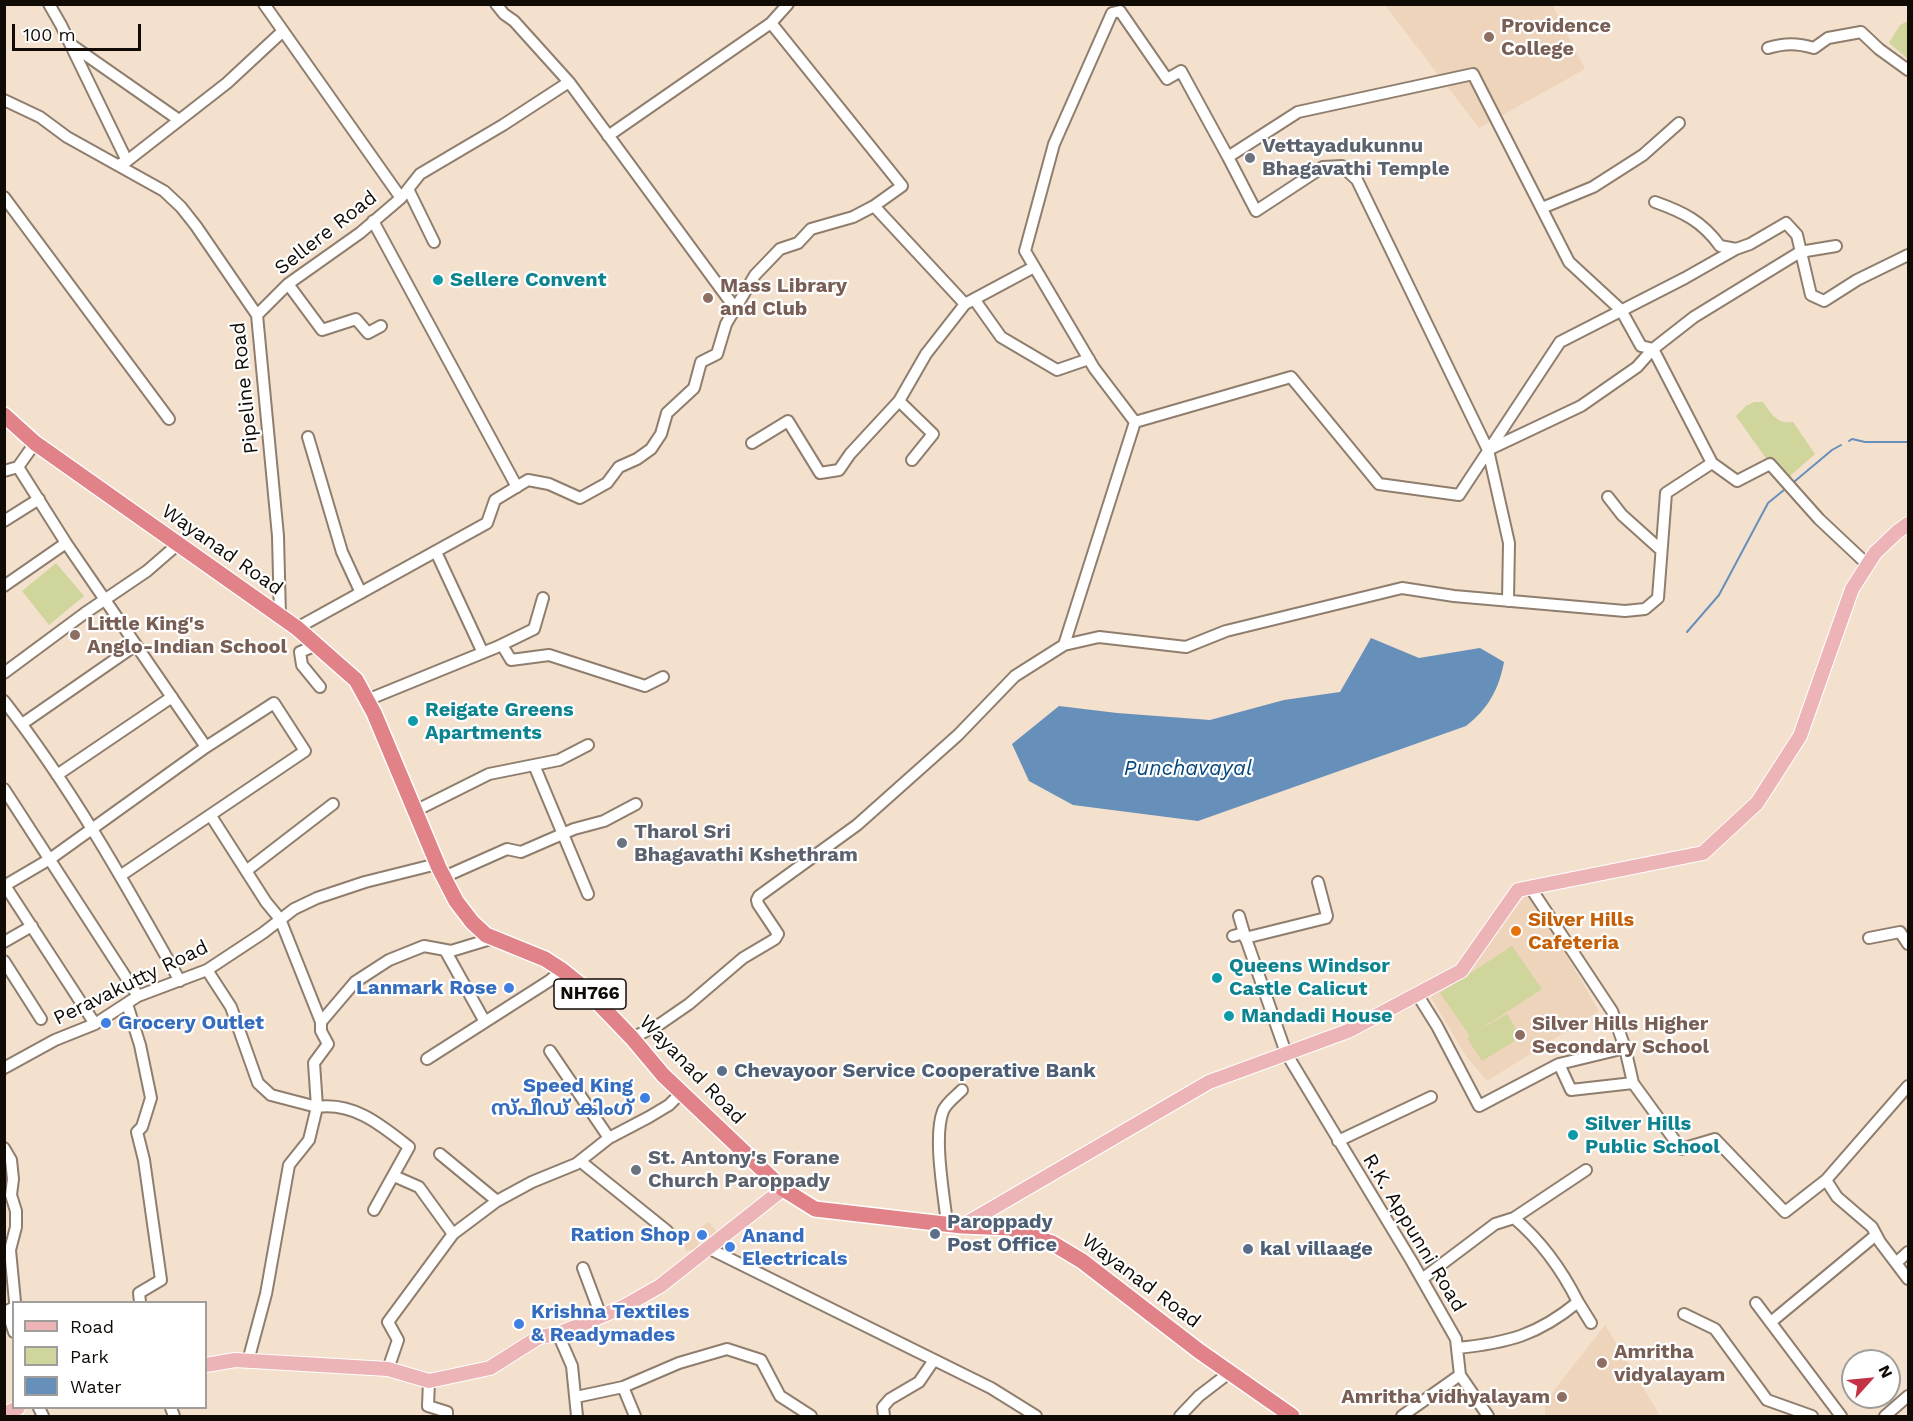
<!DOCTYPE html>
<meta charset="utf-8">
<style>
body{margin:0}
#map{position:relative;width:1913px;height:1421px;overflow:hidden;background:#f3e0cd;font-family:"Work Sans",sans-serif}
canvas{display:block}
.frame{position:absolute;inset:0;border:6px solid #110b06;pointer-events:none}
.legend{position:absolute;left:12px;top:1301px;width:195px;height:108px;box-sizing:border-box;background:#fff;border:2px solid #a09d9b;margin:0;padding:8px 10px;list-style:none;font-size:18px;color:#110b06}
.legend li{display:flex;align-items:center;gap:12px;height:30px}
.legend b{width:30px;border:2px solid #a09d9b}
.north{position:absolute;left:1841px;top:1349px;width:60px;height:60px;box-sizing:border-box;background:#fff;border:2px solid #a09d9b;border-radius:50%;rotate:63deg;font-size:16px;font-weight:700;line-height:24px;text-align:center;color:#110b06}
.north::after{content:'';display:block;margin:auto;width:21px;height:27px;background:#c33345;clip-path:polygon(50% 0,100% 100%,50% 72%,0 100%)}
.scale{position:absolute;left:12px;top:24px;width:129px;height:27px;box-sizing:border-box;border:3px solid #110b06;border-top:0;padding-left:8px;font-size:18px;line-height:21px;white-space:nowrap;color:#110b06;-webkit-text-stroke:4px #fff;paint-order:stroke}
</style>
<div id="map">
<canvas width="1913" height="1421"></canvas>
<div class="frame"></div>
<ul class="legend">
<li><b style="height:8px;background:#ecb4b7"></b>Road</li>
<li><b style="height:16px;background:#d0d59b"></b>Park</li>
<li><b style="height:16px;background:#668fb9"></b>Water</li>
</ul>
<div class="north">N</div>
<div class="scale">100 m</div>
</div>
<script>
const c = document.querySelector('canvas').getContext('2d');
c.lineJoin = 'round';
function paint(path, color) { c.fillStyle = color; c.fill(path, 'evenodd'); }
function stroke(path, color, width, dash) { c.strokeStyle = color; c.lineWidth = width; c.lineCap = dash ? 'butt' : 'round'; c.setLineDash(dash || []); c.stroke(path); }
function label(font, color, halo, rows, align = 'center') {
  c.font = font + ' "Work Sans","Noto Sans Malayalam",sans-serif'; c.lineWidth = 4.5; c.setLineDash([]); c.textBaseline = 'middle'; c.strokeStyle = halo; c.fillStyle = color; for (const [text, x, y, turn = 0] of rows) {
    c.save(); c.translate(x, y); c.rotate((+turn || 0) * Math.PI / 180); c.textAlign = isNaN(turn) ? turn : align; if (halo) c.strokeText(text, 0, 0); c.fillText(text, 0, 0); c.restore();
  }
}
const built = new Path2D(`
 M1385,5H1552L1585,69L1479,128Z
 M1529,891L1599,1011L1487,1081L1466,1056L1431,997L1470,966Z
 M709,1222L720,1236L710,1243L705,1236L698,1241L699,1249L686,1251L683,1236L690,1235Z
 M1605,1325L1659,1414L1655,1416H1545V1402Z`);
const green = new Path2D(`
 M1908,21V59L1889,43L1900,25Z
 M1754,402H1763C1771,414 1778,425 1793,422L1815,454L1790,476L1786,477L1770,464L1736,416L1746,406Z
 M56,563L84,596L49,625L22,591Z
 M1512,946L1542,989L1474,1033L1507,1014L1521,1037L1482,1061L1467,1038L1470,1036L1440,993Z`);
const water = new Path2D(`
 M1371,638L1419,658L1480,648L1504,662C1499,689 1488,709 1466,726L1198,821L1073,805L1029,781L1012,744L1059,706L1117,713L1210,720L1284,700L1340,692Z`);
const stream = new Path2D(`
 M1849,441L1852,439L1865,442H1908
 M1795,481L1832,450L1841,445
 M1687,632L1719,595L1768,503L1784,490`);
const minor = new Path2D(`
 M49,4L61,25L127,161
 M264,4L401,198
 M496,4L504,14L514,21L569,82
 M73,46L179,120
 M1768,48C1785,43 1797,43 1814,48L1828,38L1861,32L1879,49L1908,70
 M4,100L40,117L67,137L164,191L181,207L196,226L257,315L278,536L280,616
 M608,136L771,23L788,4
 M1228,157L1256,211L1323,167L1342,166L1357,180L1488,450L1581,406L1637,367L1653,349L1694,317L1800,252L1836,246
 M118,165L127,161L227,83L283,31
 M408,189L434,242
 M4,197L169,419
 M1655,202C1683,212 1702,221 1720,246L1736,249L1750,244L1786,223L1797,235L1811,295L1824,301L1857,280L1908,255
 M874,206L965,304
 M1542,208L1593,187L1643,155L1679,123
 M373,221L517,487
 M288,284L322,330L356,319L368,333L381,326
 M974,299L1001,337L1057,370L1089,359
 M257,315L288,284L360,233L401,198L420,174L503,125L569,82L735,308
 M899,401L926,354L965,304L1034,267
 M1135,422L1094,368L1025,251L1054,144L1112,13L1120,11L1167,79L1181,71L1228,157L1298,112L1473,74L1569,262L1621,310L1641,346L1653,349L1712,463
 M308,437L342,552L361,593
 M35,443L18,467L66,543L206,747
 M752,443L788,421L820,473L839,470L850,454L899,401L933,434L912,460
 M1488,450L1509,543L1508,601
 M4,471L18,467
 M1608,497L1622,515L1661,550
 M4,521L39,499
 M436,552L483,653
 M4,586L66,543
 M297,628L487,523L495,500L528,480L549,484L580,498L607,483L619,467L637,459L651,449L661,434L667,413L694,388L701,362L717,354L726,324L755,275L780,249L798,243L811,229L853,217L874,206L902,186L771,23
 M317,645L300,652L302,665L320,687
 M502,645L511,660L549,655L645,686L663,677
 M1064,645L1135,422L1291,377L1379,484L1459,495L1560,342L1685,278L1736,249
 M4,673L85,613L147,571L177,545
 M367,700L497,647L534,629L543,598
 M4,701C72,788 126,885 180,981
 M22,724L136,645
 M534,765L588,894
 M57,775L172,697
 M4,789L138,996
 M415,811L489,774L559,760L588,745
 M211,816L266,902L280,919L321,1022
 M246,871L333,804
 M444,877L507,849L521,852L574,829L604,821L636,804
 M4,884L95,1024
 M4,886L50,859L206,747L274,703L305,751L120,876
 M1530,887L1612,1011L1625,1048L1633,1083L1681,1149L1715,1139L1785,1212L1826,1180L1837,1197L1872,1227L1880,1242L1908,1279
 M1239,916L1244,933
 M1233,936L1244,933L1286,1053L1411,1260L1456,1339L1460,1375L1402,1416
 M1245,938L1326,918L1327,916L1318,882
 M1869,938L1900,932L1908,944
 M4,942L32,926
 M445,950L485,1022
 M4,961L41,1019
 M207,970L231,1007L258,1083L271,1095L317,1107L314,1063L328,1044L321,1031V1022L355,982L389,960L424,946L451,951L494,938
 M1417,994L1437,1026L1479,1106L1559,1064L1625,1048
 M127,1004L140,1045L151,1098L142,1127L137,1132L144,1160L161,1280L139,1293L140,1302
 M632,1038L660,1024L689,1004L743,958L775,939L778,934L758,904L757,900L759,896L857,825L958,735L1015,676L1064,645L1099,637L1186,647L1226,631L1402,588L1454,596L1625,611L1645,609L1658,598L1666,493L1712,463L1737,481L1770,464L1819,519L1868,565
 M550,1051L609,1138
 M427,1059L549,981L562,970
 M1559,1064L1571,1090L1633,1083
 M4,1068L55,1040L95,1024L138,996L207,970L263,933L294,909L317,898L365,882L437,864
 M1338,1141L1431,1097
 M4,1148L11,1160L13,1179L11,1195L16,1211V1227L10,1250L15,1302
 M440,1154L497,1201L532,1182L576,1164L609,1138L649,1117L669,1105L681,1093
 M580,1161L667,1231
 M1826,1180L1908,1086
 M1514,1218L1586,1170
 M947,1224C944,1195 933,1137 943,1111C946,1103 956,1096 962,1090
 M453,1234L497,1201
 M708,1248L991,1388L1036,1416
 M1896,1263L1908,1252
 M583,1268L601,1316
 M1422,1279L1495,1224L1514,1218C1541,1241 1562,1270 1578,1302C1538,1335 1508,1343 1457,1348
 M1578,1302L1591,1323
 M1756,1303L1841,1416
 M14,1307L7,1311L14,1332
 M1684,1314L1715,1329L1767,1400L1812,1416
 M1771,1322L1876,1235
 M558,1334L572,1366L577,1416
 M248,1361L266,1294L289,1165L309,1140L317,1107C354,1102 381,1125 409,1147L374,1210
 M388,1369L398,1340L388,1322L453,1234L419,1187L394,1176
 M1460,1375L1488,1416
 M429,1381L428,1406L447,1412V1416
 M623,1387L635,1416
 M576,1397L623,1387L679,1363L727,1349L761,1360L780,1396L811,1416
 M39,1408L43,1416
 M171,1408L174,1416
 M884,1416L883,1407L890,1399L919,1382L934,1360
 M1180,1416L1199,1396L1229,1373
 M1885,1416L1908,1396`);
const major = new Path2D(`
 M962,1226L1209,1082L1348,1031L1461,971L1518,890L1703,853L1757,803L1800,736L1852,589L1875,553L1897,532L1908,524
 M206,1365L235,1360L388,1369L429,1381L490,1368L539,1337L558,1334L623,1307L660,1286L783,1189
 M4,1414L18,1408`);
const highway = new Path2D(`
 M4,415L35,443L297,628L356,680L374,713L439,868L456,901L472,922L486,935L545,959L562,970L582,986L632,1038L663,1075L783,1189L815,1209L962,1226L1010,1228L1052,1243L1082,1261L1199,1351L1292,1416`);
const markers = [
 [1489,37,6,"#8d6e63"],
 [1250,158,6,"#6b7280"],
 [438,280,6,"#0f9aa8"],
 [708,298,6,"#8d6e63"],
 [75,635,6,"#8d6e63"],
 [413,721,6,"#0f9aa8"],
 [622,843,6,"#6b7280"],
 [1516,931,6,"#e8710a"],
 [1217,978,6,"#0f9aa8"],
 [509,988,6,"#3f7fe0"],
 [1229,1016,6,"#0f9aa8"],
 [106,1023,6,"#3f7fe0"],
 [1520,1035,6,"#8d6e63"],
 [722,1071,6,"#5c6f8a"],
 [645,1098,6,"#3f7fe0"],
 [1573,1135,6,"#0f9aa8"],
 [636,1170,6,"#6b7280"],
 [935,1234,6,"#5c6f8a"],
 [702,1235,6,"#3f7fe0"],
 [730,1247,6,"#3f7fe0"],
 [1248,1249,6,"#5c6f8a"],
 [519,1324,6,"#3f7fe0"],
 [1602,1363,6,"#8d6e63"],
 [1562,1397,6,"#8d6e63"]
];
const shields = [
 [590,994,72]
];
const shieldNames = [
 ["NH766",590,994]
];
const educationNames = [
 ["Providence",1501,26],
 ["College",1501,49],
 ["Mass Library",720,286],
 ["and Club",720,309],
 ["Little King's",87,624],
 ["Anglo-Indian School",87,647],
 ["Silver Hills Higher",1532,1024],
 ["Secondary School",1532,1047],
 ["Amritha",1614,1352],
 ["vidyalayam",1614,1375],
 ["Amritha vidhyalayam",1550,1397,"right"]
];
const worshipNames = [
 ["Vettayadukunnu",1262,146],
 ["Bhagavathi Temple",1262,169],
 ["Tharol Sri",634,832],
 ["Bhagavathi Kshethram",634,855],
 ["St. Antony's Forane",648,1158],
 ["Church Paroppady",648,1181]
];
const streetNames = [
 ["Sellere Road",326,233,-38],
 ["Pipeline Road",245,388,-96],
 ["Wayanad Road",222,550,35],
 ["Peravakutty Road",131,983,-26],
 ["Wayanad Road",692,1070,46],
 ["R.K. Appunni Road",1414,1233,59],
 ["Wayanad Road",1141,1281,37]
];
const cultureNames = [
 ["Sellere Convent",450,280],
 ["Reigate Greens",425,710],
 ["Apartments",425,733],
 ["Queens Windsor",1229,966],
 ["Castle Calicut",1229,989],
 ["Mandadi House",1241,1016],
 ["Silver Hills",1585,1124],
 ["Public School",1585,1147]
];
const foodNames = [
 ["Silver Hills",1528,920],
 ["Cafeteria",1528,943]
];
const shopNames = [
 ["Lanmark Rose",497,988],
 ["Grocery Outlet",118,1023,"left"],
 ["Speed King",633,1086],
 ["സ്പീഡ് കിംഗ്",633,1109],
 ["Ration Shop",690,1235],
 ["Anand",742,1236,"left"],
 ["Electricals",742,1259,"left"],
 ["Krishna Textiles",531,1312,"left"],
 ["& Readymades",531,1335,"left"]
];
const serviceNames = [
 ["Chevayoor Service Cooperative Bank",734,1071],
 ["Paroppady",947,1222],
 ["Post Office",947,1245],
 ["kal villaage",1260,1249]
];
const waterNames = [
 ["Punchavayal",1188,769]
];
paint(built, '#edd4bb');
paint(green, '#d0d59b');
paint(water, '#668fb9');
stroke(stream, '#668fb9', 2);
stroke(minor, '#8f7e6d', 14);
stroke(major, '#fff', 16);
stroke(highway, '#fff', 18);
stroke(minor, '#fff', 10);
stroke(major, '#ecb4b7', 14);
stroke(highway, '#e08287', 15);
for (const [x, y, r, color] of markers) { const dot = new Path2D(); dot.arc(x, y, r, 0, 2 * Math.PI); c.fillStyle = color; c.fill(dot); stroke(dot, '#fff', 2); }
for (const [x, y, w] of shields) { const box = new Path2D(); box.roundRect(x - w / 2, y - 15, w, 30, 4.5); c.fillStyle = '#fff'; c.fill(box); stroke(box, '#110b06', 1.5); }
label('bold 18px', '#110b06', null, shieldNames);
label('bold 20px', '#785e54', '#fff', educationNames, 'left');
label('bold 20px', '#5b616d', '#fff', worshipNames, 'left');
label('20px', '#110b06', '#fff', streetNames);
label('bold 20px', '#0d838f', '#fff', cultureNames, 'left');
label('bold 20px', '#c56008', '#fff', foodNames, 'left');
label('bold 20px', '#366cbe', '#fff', shopNames, 'right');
label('bold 20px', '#4e5e75', '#fff', serviceNames, 'left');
label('italic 21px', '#04477d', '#fff', waterNames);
</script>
